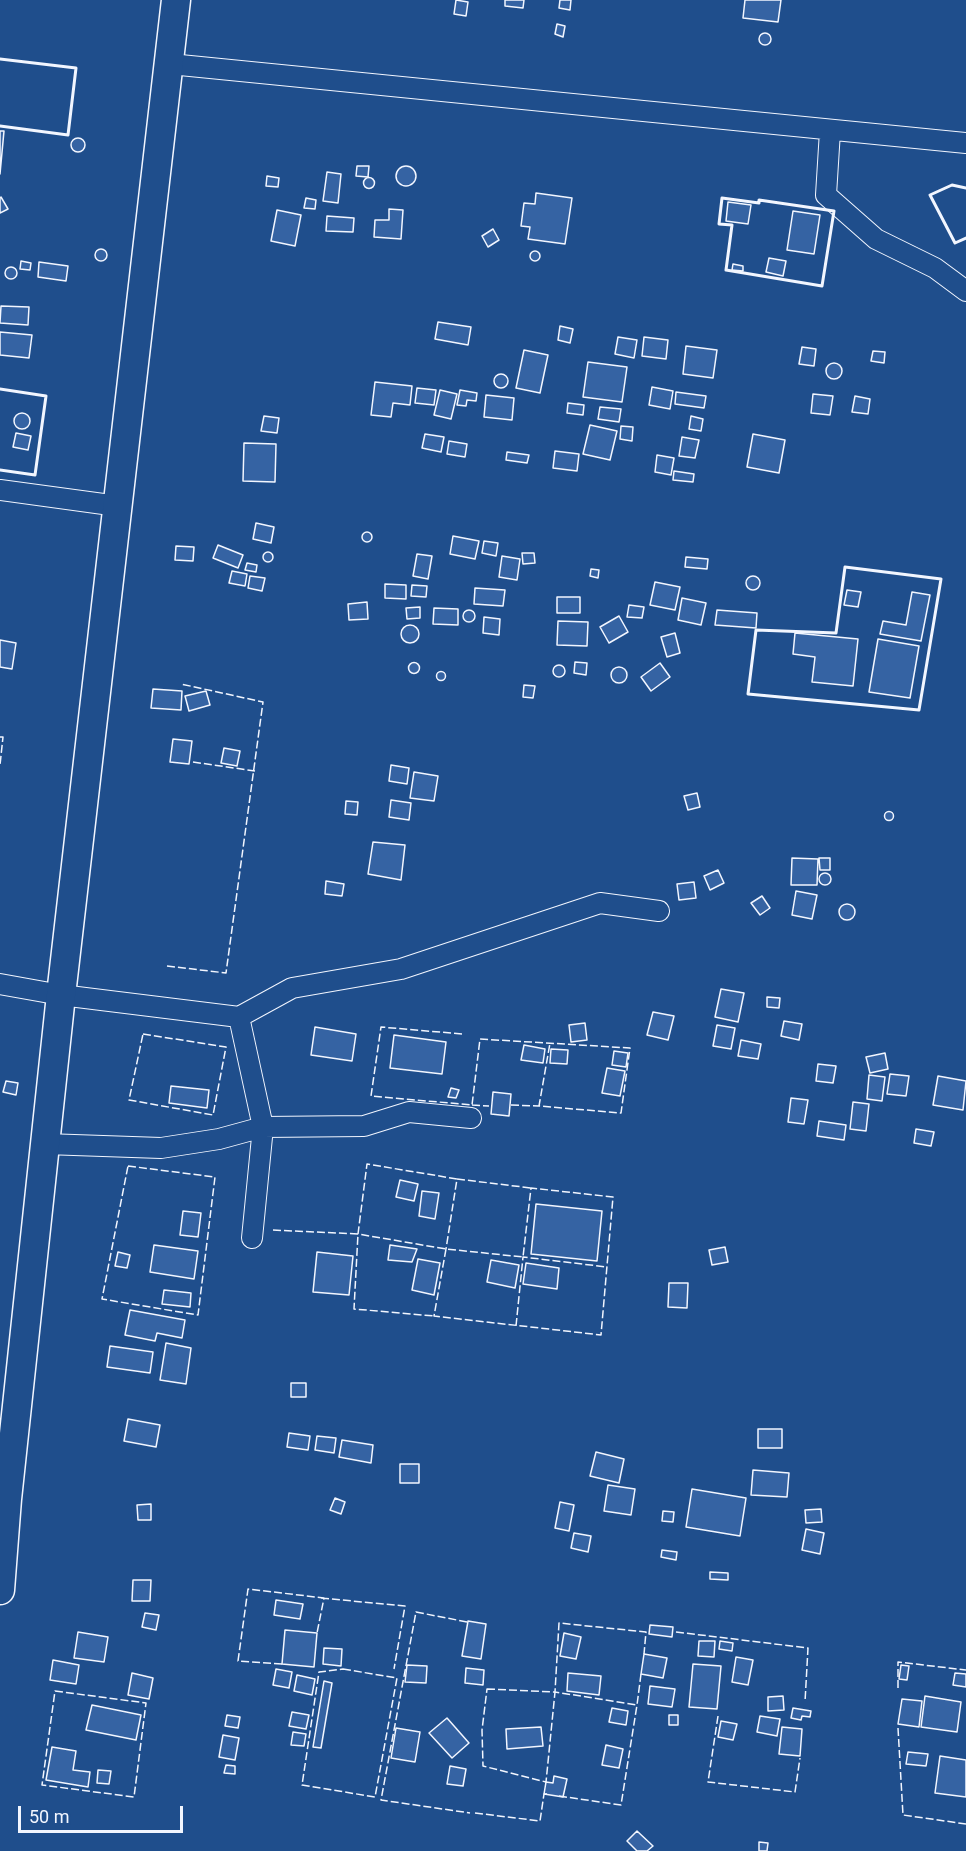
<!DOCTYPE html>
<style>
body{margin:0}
#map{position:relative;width:966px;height:1851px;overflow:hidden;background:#1f4e8c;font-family:Roboto,sans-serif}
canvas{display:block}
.scale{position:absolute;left:18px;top:1806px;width:165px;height:27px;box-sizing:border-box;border:3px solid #f2f6ff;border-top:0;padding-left:8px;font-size:18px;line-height:21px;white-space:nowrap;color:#f2f6ff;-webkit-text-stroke:4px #1f4e8c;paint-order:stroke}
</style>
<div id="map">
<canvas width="966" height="1851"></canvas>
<div class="scale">50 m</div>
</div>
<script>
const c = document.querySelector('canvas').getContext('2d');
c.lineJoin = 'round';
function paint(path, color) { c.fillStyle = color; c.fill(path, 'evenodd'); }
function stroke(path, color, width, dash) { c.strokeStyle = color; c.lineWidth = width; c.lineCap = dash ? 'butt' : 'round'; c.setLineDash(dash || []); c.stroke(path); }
const building = new Path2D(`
 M456,0L468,2L466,16L454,14Z
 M505,0H524L523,8L505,6Z
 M560,0H571L570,10L559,8Z
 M745,0H781L778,22L743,18Z
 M557,24L565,26L563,37L555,34Z
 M759 39a6 6 0 1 1 12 0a6 6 0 1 1-12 0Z
 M0,131H4L0,174Z
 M71 145a7 7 0 1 1 14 0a7 7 0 1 1-14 0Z
 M357,166H369L368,177L356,176Z
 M396 176a10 10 0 1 1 20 0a10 10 0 1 1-20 0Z
 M327,172L341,174L338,203L323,201Z
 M267,176L279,178L278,187L266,186Z
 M363.5 183a5.5 5.5 0 1 1 11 0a5.5 5.5 0 1 1-11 0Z
 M536,193L572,198L565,244L528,239L530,227L521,226L524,203L535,204Z
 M1,197L8,209L0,213V198Z
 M306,198L316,200L315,209L304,208Z
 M728,202L751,205L748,224L726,221Z
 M389,209L403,210L401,239L374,237L375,220H389Z
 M277,210L301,215L295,246L271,241Z
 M793,211L820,215L814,254L787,250Z
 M327,216L354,218L353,232L326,231Z
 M493,229L499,240L488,247L482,236Z
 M95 255a6 6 0 1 1 12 0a6 6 0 1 1-12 0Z
 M530 256a5 5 0 1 1 10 0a5 5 0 1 1-10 0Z
 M769,258L786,261L783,276L766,272Z
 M21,261L31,263L30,270L20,269Z
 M39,262L68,266L66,281L38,277Z
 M733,264L743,266V271L732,270Z
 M5 273a6 6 0 1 1 12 0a6 6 0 1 1-12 0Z
 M1,306L29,307L28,325L0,323Z
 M438,322L471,327L468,345L435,339Z
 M560,326L573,329L570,343L558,340Z
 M0,332L32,335L29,358L0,355Z
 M618,337L637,340L634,358L615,354Z
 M644,337L668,340L666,359L642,356Z
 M686,346L717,350L713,378L683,374Z
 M802,347L816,349L814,366L799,364Z
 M524,350L548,355L540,393L516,388Z
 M873,351L885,352L884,363L871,361Z
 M588,362L627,367L622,402L583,397Z
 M826 371a8 8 0 1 1 16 0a8 8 0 1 1-16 0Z
 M494 381a7 7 0 1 1 14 0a7 7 0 1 1-14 0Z
 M375,382L412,386L410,405L393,403L391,417L371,415Z
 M652,387L673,391L670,409L649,405Z
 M417,388L436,390L434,405L415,403Z
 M440,390L457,394L451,419L434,415Z
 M460,390L477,393L476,401L467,400L466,406L457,405Z
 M676,392L706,396L704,408L675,404Z
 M813,394L833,396L830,415L811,413Z
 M486,395L514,398L512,420L484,417Z
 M855,396L870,399L868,414L852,412Z
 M568,403L584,405L583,415L567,413Z
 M600,407L621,409L619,422L598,419Z
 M14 421a8 8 0 1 1 16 0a8 8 0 1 1-16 0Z
 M264,416L279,418L277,433L261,431Z
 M691,416L703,419L701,431L689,429Z
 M590,425L617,431L610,460L583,454Z
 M621,426L633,427L632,441L620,439Z
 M16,433L31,436L28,450L13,447Z
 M425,434L444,437L441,452L422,448Z
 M753,434L785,440L779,473L747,467Z
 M682,437L699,440L695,458L679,456Z
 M449,441L467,444L465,457L447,454Z
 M244,443L276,444L275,482L243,481Z
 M555,451L579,454L577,471L553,468Z
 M507,452L529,455L527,463L506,460Z
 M657,455L674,458L671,475L655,472Z
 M674,471L694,474L693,482L673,480Z
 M256,523L274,527L271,543L253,539Z
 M362 537a5 5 0 1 1 10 0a5 5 0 1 1-10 0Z
 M453,536L479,541L475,559L450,554Z
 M484,541L498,543L496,556L482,553Z
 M218,545L243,555L238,568L213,558Z
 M176,546L194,547L193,561L175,560Z
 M263 557a5 5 0 1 1 10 0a5 5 0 1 1-10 0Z
 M522,553H534L535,563L523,564Z
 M417,554L432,556L428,579L413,576Z
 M502,556L520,559L517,580L499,577Z
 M686,557L708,559L707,569L685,567Z
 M247,563L257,565L256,572L245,570Z
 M591,569L599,570L598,578L590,576Z
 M232,571L247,574L245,586L229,583Z
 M250,576L265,578L262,591L248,588Z
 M746 583a7 7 0 1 1 14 0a7 7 0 1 1-14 0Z
 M655,582L680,587L675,610L650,605Z
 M385,584L406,585V599L385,598Z
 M412,585L427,586L426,597L411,596Z
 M475,588L505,590L503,606L474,604Z
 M847,590L861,592L858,607L844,605Z
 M912,592L930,595L921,641L880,634L883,621L906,625Z
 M557,597H580V613H557Z
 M682,598L706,603L701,625L678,620Z
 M367,602L368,619L349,620L348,604Z
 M629,605L644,607L642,618L627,617Z
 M420,607V618L407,619L406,608Z
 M434,608L458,609V625L433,624Z
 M717,610L757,613L756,628L715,625Z
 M463 616a6 6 0 1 1 12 0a6 6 0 1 1-12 0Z
 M619,616L628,632L609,643L600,627Z
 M484,617L500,619L499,635L483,633Z
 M558,621L588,622L587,646L557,645Z
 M401 634a9 9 0 1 1 18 0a9 9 0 1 1-18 0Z
 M675,633L680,653L667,657L661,637Z
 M795,633L858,639L853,686L812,682L815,657L793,654Z
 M878,639L919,646L910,698L869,692Z
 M0,640L16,643L12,669L0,667Z
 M575,662L587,663L586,675L574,673Z
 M408.5 668a5.5 5.5 0 1 1 11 0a5.5 5.5 0 1 1-11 0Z
 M660,663L670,677L651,691L641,677Z
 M553 671a6 6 0 1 1 12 0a6 6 0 1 1-12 0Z
 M611 675a8 8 0 1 1 16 0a8 8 0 1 1-16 0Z
 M436.5 676a4.5 4.5 0 1 1 9 0a4.5 4.5 0 1 1-9 0Z
 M524,685L535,686L533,698L523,697Z
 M153,689L182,691L181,710L151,708Z
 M206,691L210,705L189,711L185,696Z
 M173,739L192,741L189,764L170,762Z
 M224,748L240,751L237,766L221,763Z
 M391,765L409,768L407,784L389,781Z
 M414,772L438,776L434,801L410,798Z
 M697,793L700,807L688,810L684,796Z
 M391,800L411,803L409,820L389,817Z
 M346,801L358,802L357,815L345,814Z
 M884.5 816a4.5 4.5 0 1 1 9 0a4.5 4.5 0 1 1-9 0Z
 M373,842L405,845L401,880L368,874Z
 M792,858L818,859L817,885H791Z
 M819,858H830V870H820Z
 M718,870L724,883L710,890L704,876Z
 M819 879a6 6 0 1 1 12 0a6 6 0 1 1-12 0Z
 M326,881L344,884L342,896L325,894Z
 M694,882L696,898L679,900L677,884Z
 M796,891L817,895L812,919L792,915Z
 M762,896L770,908L760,915L751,903Z
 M839 912a8 8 0 1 1 16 0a8 8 0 1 1-16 0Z
 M721,989L744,993L738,1022L715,1017Z
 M767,997L780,998L779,1008L767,1007Z
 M653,1012L674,1016L668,1040L647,1035Z
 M784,1021L802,1024L799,1040L781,1036Z
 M585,1023L587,1040L571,1042L569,1025Z
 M717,1025L735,1028L731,1049L713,1046Z
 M315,1027L356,1034L352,1061L311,1055Z
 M394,1035L446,1042L442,1074L390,1068Z
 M741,1040L761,1044L758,1059L738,1056Z
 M524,1045L545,1049L543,1063L521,1060Z
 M551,1049L568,1050L567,1064L550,1063Z
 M614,1051L628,1053L626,1067L612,1065Z
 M885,1053L888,1069L870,1073L866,1057Z
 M818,1064L836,1066L833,1083L816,1081Z
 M607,1068L625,1071L620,1096L602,1093Z
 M890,1074L909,1076L906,1096L887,1094Z
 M869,1075L885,1077L882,1101L867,1099Z
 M938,1076L966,1081L963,1110L933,1105Z
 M6,1081L18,1083L16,1095L3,1092Z
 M171,1086L209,1090L207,1108L169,1103Z
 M451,1088L459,1090L456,1098L448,1097Z
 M493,1092L511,1094L509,1116L491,1114Z
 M791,1098L808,1100L804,1124L788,1122Z
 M853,1102L869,1104L866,1131L850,1129Z
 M819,1121L846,1125L844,1140L817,1136Z
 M916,1129L934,1132L931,1146L914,1143Z
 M400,1180L418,1184L414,1201L396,1197Z
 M422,1191L439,1193L435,1219L419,1216Z
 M536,1204L602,1211L597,1261L531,1254Z
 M183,1211L201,1213L198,1237L180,1235Z
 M154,1245L198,1251L194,1279L150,1272Z
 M390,1245L417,1249L412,1262L388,1260Z
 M725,1247L728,1262L712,1265L709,1250Z
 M118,1252L130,1255L127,1268L115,1266Z
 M317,1252L353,1256L349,1295L313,1292Z
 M418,1259L440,1263L434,1295L412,1290Z
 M491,1260L519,1265L515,1288L487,1282Z
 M526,1263L559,1268L557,1289L523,1284Z
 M669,1283H688L687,1308L668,1307Z
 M164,1290L191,1293L190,1307L162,1304Z
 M130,1310L185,1320L182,1338L157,1333L155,1341L125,1335Z
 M166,1343L191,1348L186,1384L160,1380Z
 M110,1346L153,1352L150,1373L107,1367Z
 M291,1383H306V1397H291Z
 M128,1419L160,1425L156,1447L124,1441Z
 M758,1429H782V1448H758Z
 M289,1433L310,1436L308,1450L287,1447Z
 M317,1436L336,1438L334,1453L315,1450Z
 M342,1440L373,1445L371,1463L339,1457Z
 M596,1452L624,1459L619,1483L590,1476Z
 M400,1464H419V1483H400Z
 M753,1470L789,1473L787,1497L751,1495Z
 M608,1485L635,1489L631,1515L604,1511Z
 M692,1489L746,1498L740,1536L686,1527Z
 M335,1498L345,1502L341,1514L330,1510Z
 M560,1502L574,1505L569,1531L555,1528Z
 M151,1504V1520H138L137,1505Z
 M821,1509L822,1522L806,1523L805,1510Z
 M663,1511L674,1512L673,1522L662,1521Z
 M806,1529L824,1533L820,1554L802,1550Z
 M574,1533L591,1536L588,1552L571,1548Z
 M662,1550L677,1552L676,1560L661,1557Z
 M710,1572L728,1573V1580L710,1579Z
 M133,1580H151L150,1601H132Z
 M276,1600L303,1604L300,1619L274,1615Z
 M145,1613L159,1615L156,1630L142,1627Z
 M468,1621L486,1624L481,1659L462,1656Z
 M650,1625L673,1627L672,1637L649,1634Z
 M285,1630L317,1633L314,1667L282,1664Z
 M78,1632L108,1637L104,1662L74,1658Z
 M564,1633L581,1637L576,1659L560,1656Z
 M699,1641H715L714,1657L698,1656Z
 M720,1641L733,1643L732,1651L719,1649Z
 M324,1648L342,1649L341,1666L323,1664Z
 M644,1654L667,1658L663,1678L641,1674Z
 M736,1657L753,1660L748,1685L732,1682Z
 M53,1660L79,1665L76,1684L50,1680Z
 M693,1664L721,1666L717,1709L689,1707Z
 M407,1665L427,1666L426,1683L405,1682Z
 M901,1665L909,1666L907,1680L899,1679Z
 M466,1668L484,1670L483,1685L465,1683Z
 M276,1669L292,1672L289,1688L273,1685Z
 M132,1673L153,1678L149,1699L128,1695Z
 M568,1673L601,1676L599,1695L567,1691Z
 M955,1673L966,1674V1687L953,1685Z
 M297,1675L315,1679L312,1695L294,1691Z
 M324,1681L332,1683L321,1748L313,1747Z
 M650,1686L675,1689L672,1707L648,1704Z
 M783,1696L784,1710L768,1711V1697Z
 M925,1696L961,1702L957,1732L921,1727Z
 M902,1699L922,1701L919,1727L898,1724Z
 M92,1705L141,1715L136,1740L86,1730Z
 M612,1708L628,1711L626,1725L609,1722Z
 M793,1708L811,1711L810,1717L802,1716L801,1720L791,1718Z
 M292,1712L309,1715L306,1729L289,1726Z
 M227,1715L240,1717L238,1728L225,1726Z
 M669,1715H678V1725H669Z
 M760,1716L780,1719L777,1736L757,1732Z
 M447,1718L469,1743L452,1758L429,1733Z
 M721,1721L737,1724L733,1740L718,1737Z
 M541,1727L543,1746L507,1749L506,1729Z
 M782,1727L802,1729L800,1756L779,1754Z
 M396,1728L420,1732L415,1762L391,1758Z
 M293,1732L306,1734L304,1746L291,1745Z
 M223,1735L239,1738L235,1760L219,1757Z
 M606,1745L623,1749L619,1768L602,1765Z
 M52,1747L76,1751L73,1770L90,1772L88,1787L46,1780Z
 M908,1752L928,1754L926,1766L906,1764Z
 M940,1756L966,1760V1797L935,1793Z
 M226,1765L235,1766V1774L224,1773Z
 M450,1766L466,1769L463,1786L447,1784Z
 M98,1770L111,1771L109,1784L97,1783Z
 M554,1776L567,1779L563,1797L544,1794L546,1782L553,1783Z
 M637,1831L653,1846L647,1851H637L627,1841Z
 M759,1842L768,1843L767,1851H759Z`);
const street = new Path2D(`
 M170,64L966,143
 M830,131L826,195L876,239L935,268L966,291
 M0,490L118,506
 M0,984L61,995L239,1017
 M45,1144L161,1148L219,1139L263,1127L364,1126L409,1112L471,1118
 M252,1238L263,1127L239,1017L292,988L401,969L600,903L659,911`);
const secondary = new Path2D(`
 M0,1590L7,1499L61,995L176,0`);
const fence = new Path2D(`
 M0,737H3L0,765
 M193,762L255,771
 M167,966L226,973L263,702L181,684
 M143,1034L226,1047L213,1115L129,1100Z
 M462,1034L381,1027L371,1096L472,1105L480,1039L630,1048L621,1113L539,1106L550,1043
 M472,1105L489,1106
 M511,1105L539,1106
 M128,1166L215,1177L198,1315L102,1299Z
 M457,1179L531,1188
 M273,1230L358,1234L354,1309L434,1316
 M446,1249L434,1316L601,1335L613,1197L531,1188L523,1257L446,1249L358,1234L367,1164L457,1179L446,1249
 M516,1326L523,1257L607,1267
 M321,1598L405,1606L394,1669
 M467,1622L416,1612L381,1800L470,1813
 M676,1632L808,1648L805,1702
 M282,1664L238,1661L248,1589L324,1598L317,1633
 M343,1669L397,1678L375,1797L302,1785L319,1672Z
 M641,1674L637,1705L555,1692L559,1623L646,1632L644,1654
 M898,1688V1662L966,1670
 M487,1689L555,1692L546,1782L483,1766L482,1730Z
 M55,1691L146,1703L134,1797L42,1785Z
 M718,1716L708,1782L795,1792L800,1758
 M898,1728L903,1815L966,1824
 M559,1796L621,1805L637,1705
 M475,1813L540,1821L544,1794H547`);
const wall = new Path2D(`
 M0,59L76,68L68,135L0,126
 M966,188L952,185L930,195L955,243L966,238
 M722,198L759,203V200L834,211L822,286L726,270L732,225L719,224Z
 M0,389L46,396L35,475L0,470
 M845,567L941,579L919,710L748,694L756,630L836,633Z`);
paint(building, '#3563a3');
stroke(building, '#f2f6ff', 1.5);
stroke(street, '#f2f6ff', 22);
stroke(secondary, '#f2f6ff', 31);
stroke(street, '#1f4e8c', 20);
stroke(secondary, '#1f4e8c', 28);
stroke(fence, '#f2f6ff', 1.5, [8, 3]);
stroke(wall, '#f2f6ff', 3);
</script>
